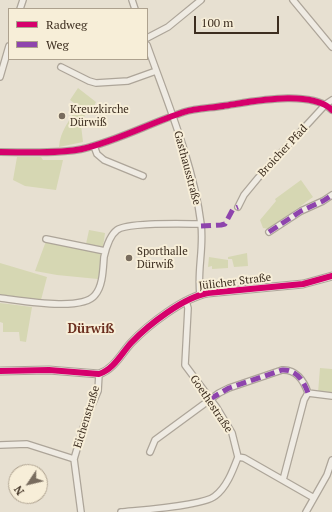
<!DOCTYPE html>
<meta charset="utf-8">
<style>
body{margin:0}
#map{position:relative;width:332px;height:512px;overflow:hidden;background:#e7e0d1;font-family:"PT Serif",serif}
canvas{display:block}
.legend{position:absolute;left:8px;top:8px;width:140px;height:52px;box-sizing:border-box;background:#f7eed8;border:1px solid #ada18e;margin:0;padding:5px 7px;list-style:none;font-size:12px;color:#3d2e20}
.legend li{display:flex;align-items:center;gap:8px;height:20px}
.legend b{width:20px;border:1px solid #ada18e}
.north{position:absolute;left:8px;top:464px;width:40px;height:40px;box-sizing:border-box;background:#f7eed8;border:1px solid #ada18e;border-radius:50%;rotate:235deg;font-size:11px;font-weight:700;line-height:16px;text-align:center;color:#3d2e20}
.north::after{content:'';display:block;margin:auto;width:14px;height:18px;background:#786c5e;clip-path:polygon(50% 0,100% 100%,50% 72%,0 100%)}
.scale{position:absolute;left:194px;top:16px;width:85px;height:18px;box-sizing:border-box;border:2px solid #3d2e20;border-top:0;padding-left:5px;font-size:12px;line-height:14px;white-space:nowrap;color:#3d2e20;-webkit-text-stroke:3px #f7eed8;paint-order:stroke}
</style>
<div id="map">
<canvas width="332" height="512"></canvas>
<ul class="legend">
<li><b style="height:5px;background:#d6006c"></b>Radweg</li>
<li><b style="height:5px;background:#8e44ad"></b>Weg</li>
</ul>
<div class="north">N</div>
<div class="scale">100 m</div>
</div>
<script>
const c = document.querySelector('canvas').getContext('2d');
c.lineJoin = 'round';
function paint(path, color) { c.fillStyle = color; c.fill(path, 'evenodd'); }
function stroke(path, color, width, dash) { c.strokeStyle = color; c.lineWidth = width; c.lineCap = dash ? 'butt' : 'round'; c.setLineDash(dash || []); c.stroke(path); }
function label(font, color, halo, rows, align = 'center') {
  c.font = font + ' "PT Serif",serif'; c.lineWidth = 4; c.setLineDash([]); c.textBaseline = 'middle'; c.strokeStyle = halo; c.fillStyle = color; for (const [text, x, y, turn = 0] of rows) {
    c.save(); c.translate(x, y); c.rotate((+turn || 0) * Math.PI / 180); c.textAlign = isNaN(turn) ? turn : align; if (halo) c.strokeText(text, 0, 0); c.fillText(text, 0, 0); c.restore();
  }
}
const green = new Path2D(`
 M78,88L96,102L91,112L85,115L81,125L83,142L59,147C60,131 70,120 78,106L70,100Z
 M17,157H41L43,160H63L56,190L25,186L13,180Z
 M301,180L313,197L269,229L263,228L260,220L276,201L275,199Z
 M89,230L105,233L103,247L86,244Z
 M46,241L101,253L103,254L98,279L57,275L35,271Z
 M247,253L248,266L234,267L232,259H228V257Z
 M209,257L228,260V268L212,269V266L208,267Z
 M0,263L47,277L41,300L0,295Z
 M0,303L32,307L26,342L20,341L19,332H3V323L0,322Z
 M320,368L332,369V394L318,393Z`);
const minor = new Path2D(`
 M132,0L135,9
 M293,0L332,47
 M20,9L23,0
 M147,38L168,27L201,0
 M147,45C167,101 194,166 201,224C204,248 197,271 200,294
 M61,67L89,81L96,83L128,81L156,71
 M0,77L9,46
 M94,146L97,154L104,160L143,176
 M0,152C25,152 58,154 82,149C117,141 150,123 184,112C196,108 211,108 223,106C251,102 310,89 332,110
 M238,207L244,195L258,178L326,104L332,100
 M269,232L301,211L323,201L332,195
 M46,239L105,251
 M0,298C19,300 82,312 95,295C103,286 103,269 104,257C106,248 109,236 117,230C128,222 185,224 201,224
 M186,301L188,308L185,365L217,408L232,433L238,457L244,458L314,498
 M0,445L27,444L74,459
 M150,452L155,440L219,393L229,388L282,370C296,369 304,381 308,393
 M283,480L304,400L308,393L332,396
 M81,512L74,459L86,419L98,391L99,374
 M121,512C140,510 203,506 215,496C227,487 233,470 238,457
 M306,512L327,475L332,460`);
const tertiary = new Path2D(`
 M0,371L49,370L99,374C114,369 121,354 131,343C148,325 184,297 208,293L303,284L332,276`);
const quiet = new Path2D(`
 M201,226L221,225L225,224L233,209L238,207
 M269,232L301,211L323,201L332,195
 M210,399L229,388L282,370C296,369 304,381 308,393`);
const cycleway = new Path2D(`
 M0,152C25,152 58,154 82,149C117,141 150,123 184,112C196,108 211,108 223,106C251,102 310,89 332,110
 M0,371L49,370L99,374C114,369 121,354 131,343C148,325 184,297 208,293L303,284L332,276`);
const markers = [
 [62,116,4,"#786c5e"],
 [129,258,4,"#786c5e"]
];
const poiNames = [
 ["Kreuzkirche",70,110],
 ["Dürwiß",70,123],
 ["Sporthalle",137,252],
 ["Dürwiß",137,265]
];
const streetNames = [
 ["Broicher Pfad",283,151,-47],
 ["Gasthausstraße",187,168,75],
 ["Jülicher Straße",235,282,-7],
 ["Goethestraße",211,404,56],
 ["Eichenstraße",87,417,-73]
];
const quarterNames = [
 ["Dürwiß",91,329]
];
paint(green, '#d6d7b3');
stroke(minor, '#ada599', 8);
stroke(tertiary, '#ada599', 9);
stroke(minor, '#efebe3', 5.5);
stroke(tertiary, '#efebe3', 7);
stroke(quiet, '#8e44ad', 5, [10, 5]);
stroke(cycleway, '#d6006c', 6);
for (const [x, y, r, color] of markers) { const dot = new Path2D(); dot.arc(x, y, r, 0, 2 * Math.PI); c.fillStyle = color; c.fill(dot); stroke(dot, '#f7eed8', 1.5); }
label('11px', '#3d2e20', '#f7eed8', poiNames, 'left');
label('11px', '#3d2e20', '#f7eed8', streetNames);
label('bold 13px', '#6b2e1e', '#f7eed8', quarterNames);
</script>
